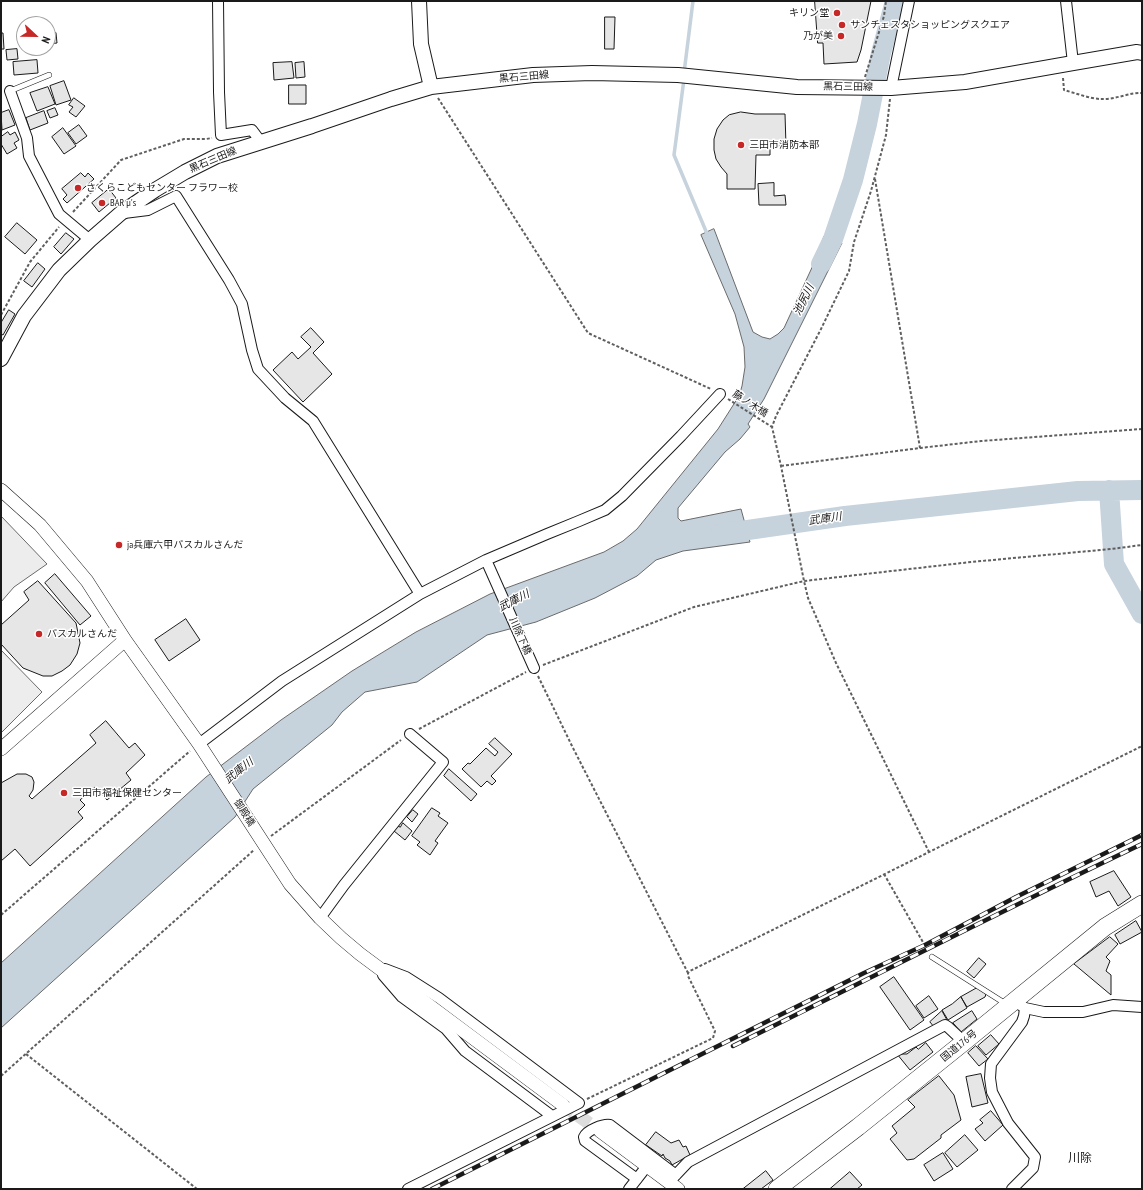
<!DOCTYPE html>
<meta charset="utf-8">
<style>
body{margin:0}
#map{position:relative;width:1143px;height:1190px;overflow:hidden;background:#fff;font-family:"PT Sans Narrow",sans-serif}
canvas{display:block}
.frame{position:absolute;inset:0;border:2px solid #1a1a1a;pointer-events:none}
.north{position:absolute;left:16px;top:16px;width:40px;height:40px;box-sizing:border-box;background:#fff;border:1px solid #a3a3a3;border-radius:50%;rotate:112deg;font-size:11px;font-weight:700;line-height:16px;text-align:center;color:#1a1a1a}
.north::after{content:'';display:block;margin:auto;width:14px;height:18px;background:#c62828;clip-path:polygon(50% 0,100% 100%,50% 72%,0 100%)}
</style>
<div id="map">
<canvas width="1143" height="1190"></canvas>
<div class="frame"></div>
<div class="north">N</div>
</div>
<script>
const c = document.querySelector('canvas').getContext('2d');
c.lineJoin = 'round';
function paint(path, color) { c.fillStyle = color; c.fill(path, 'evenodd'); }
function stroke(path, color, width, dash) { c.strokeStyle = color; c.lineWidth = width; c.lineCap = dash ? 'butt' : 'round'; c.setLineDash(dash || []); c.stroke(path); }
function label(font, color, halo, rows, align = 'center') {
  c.font = font + ' "PT Sans Narrow","Noto Sans JP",sans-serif'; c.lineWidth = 3; c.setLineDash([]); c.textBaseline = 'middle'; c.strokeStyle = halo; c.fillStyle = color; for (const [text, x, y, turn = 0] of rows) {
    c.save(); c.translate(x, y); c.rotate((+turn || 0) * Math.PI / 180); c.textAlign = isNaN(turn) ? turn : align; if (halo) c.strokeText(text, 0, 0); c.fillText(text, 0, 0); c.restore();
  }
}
const parking = new Path2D(`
 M1,516L47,564L14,587L1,602Z
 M1,650L42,692L1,733Z`);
const water = new Path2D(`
 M714,229L753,332L762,337L770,339L778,334L784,328L815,261L824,236L842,243L764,399L748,424L750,427L740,439L725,452L678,508V518L681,521L741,509L750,542L683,551L656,560L637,576L595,598L536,622L487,635L417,682L365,692L342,712L332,725L253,789L235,817L1,1028V963L206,777L281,720L352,671L416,632L490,594L604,552L623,541L637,529L718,429L739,396L742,386L745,367L744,347L735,314L701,235Z`);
const stream = new Path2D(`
 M684,73L693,1
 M684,79L674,155L708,236`);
const river = new Path2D(`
 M821,264L833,239L853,180L867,124L881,53L895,1
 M1109,490L1114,564L1142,614
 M720,534L845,516L1078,491L1142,490`);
const building = new Path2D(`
 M815,1H871L861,50L857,62L824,64L823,43H818Z
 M605,17H615L614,49H605Z
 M1,33H3L4,49H1Z
 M56,33L57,43L48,44V34Z
 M17,49L18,59L7,60L6,50Z
 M37,60L38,73L14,75L13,62Z
 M292,62L294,78L274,80L273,63Z
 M304,62L305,77L296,78L295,63Z
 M64,81L71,100L56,105L50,86Z
 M289,85H306V104H289Z
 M48,87L55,104L37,111L30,93Z
 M74,98L85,106L76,117L69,112L73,107L69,105Z
 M55,108L58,115L50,118L47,111Z
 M9,110L15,125L2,130L1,113Z
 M44,111L48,123L30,130L26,118Z
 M741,112L755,114H785L786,146H770V155H756L755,189H727V174L721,167L716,159L714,150V139L717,129L723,120L729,115Z
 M79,125L87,136L76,144L68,133Z
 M63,128L76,146L64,154L52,137Z
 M8,132L10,135L15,132L19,140L14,143L17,148L7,154L1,144V137Z
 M81,173L85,177L88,173L94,179L67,203L63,199L67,195L62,189Z
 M774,183V196L785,195L786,205H759L758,184Z
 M109,189L116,198L99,212L92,203Z
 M17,223L37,240L25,254L5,237Z
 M66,233L74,239L61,254L54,247Z
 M38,263L45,269L32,287L24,281Z
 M9,310L15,314L3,335L1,334V323Z
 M311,328L324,342L313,353L332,374L303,402L273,370L292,352L298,359L311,347L301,337Z
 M55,574L91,616L80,625L45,583Z
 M38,581L76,623L80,643L77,654L70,665L62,671L52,676H43L23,668L1,644V625L29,600L24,592Z
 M186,619L200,640L169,661L155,640Z
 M106,721L129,748L135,743L145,755L126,773L131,780L107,800L95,787L80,800L85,805L78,812L83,818L30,866L15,849L1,861V783L17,774H26L32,777L34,782L33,790L29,796L32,799L96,743L90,735Z
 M495,738L512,754L491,776L496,781L492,785L487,781L481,787L462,769L468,763L470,764L486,748L495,756L498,752L489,744Z
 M449,769L477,794L471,801L444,776Z
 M432,808L440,813L438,816L448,823L435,841L438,843L430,855L417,845L420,842L412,836Z
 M413,810L418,814L412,822L407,817Z
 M403,823L412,831L405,840L394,831L398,826L400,827Z
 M1114,871L1131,897L1118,906L1109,891L1096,897L1090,882Z
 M1136,921L1142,932L1120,944L1115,935Z
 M1110,937L1118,944L1106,957L1110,961L1106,971L1111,975V995L1074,964Z
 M979,958L986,964L974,978L967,972Z
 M894,977L924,1020L910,1030L880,987Z
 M977,988L986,994L985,997L967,1007L961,997Z
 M929,996L938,1009L924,1018L916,1006Z
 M961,997L967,1008L948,1020L942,1010L952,1004Z
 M942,1011L947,1020L934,1027L930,1022Z
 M972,1011L977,1019L961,1032L953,1023Z
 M991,1035L999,1044L986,1055L978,1046Z
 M926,1043L933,1052L910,1070L897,1054H907L916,1047L918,1049Z
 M976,1046L988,1059L979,1066L968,1053Z
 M981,1074L988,1103L972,1107L966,1077Z
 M939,1076L954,1095L961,1120L941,1135V1138L914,1159L907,1160L890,1139L897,1133L892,1126L915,1107L908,1100Z
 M991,1111L1003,1125L985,1141L975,1129L983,1123L980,1120Z
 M656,1132L671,1143L679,1140L683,1147L686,1146L690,1155L672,1165L670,1161L665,1158L663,1154L662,1156L646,1145Z
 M965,1135L978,1150L957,1167L945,1153Z
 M943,1153L953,1169L934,1181L924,1165Z
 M766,1171L773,1180L761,1189H743Z
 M850,1172L862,1185L857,1189H830Z`);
const tertiaryTunnel = new Path2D(`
 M563,1105L600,1131`);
const path = new Path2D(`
 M865,77L884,16L886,1
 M1063,78L1064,90C1075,93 1091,99 1101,99C1115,100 1130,92 1142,93
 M438,98L588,333L711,389
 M890,99L886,135L871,191L854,242L849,271L821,329L776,416L772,427L781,466L804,581L808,598L836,663L929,852
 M875,179L920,448
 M73,212L121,160L184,139H206L212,138
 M1,315L30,262L59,227
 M728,399L772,427
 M781,466L920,448L981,441L1142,429
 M543,665L694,607L804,581L971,562L1111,549L1142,545
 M538,676L572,746L688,973
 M419,729L526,672
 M271,836L401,740
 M884,874L928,951
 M1,915L190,751
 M26,1054L197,1189
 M1,1076L254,850
 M587,1099L713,1038L715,1031L688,976V973L690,971L1142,746`);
const service = new Path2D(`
 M10,91L49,75
 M932,957L1006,1004`);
const minor = new Path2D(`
 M218,1L219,92L221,135L252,130L261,142
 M1066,1L1073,63
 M891,88L909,1
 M10,91L27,138L29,156L59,214L90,240
 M124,213L148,210L176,196L229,280L242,304L252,350L258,369L285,398L313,421L420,594
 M486,560L534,668
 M199,744L282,681L420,594L486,560L547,534L579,521L605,510L622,496L681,436L720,394
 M320,918L344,885L443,762L410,734
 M385,969L406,977L439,998L579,1103L408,1189
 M383,975L402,997L446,1029L465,1051L552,1116
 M1019,1004L1025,1008L1044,1012H1083L1113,1005L1142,1007
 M637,1179L585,1141L584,1137C587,1130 603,1124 610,1125L676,1175
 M669,1182L688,1162L945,1025L948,1027L964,1042
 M629,1189L647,1166
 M1012,1189L1033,1168L1035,1157L1008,1123L992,1092L990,1078L991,1064L1022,1022L1024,1016L1025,1008`);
const tertiary = new Path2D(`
 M1,490L40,525L87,581L125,640L199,744L290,884L320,918L341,938L360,954L563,1105
 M1,749L125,640
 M600,1131L678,1189`);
const secondary = new Path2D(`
 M419,1L421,44L431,87
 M1,359L24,316L59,270L90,240L121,213L155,190L185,172L217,156L312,126L391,99L431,87L533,75L592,73L678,75L797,87L891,88L965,82L1073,63L1137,52L1142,53`);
const trunk = new Path2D(`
 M777,1189L858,1127L964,1042L1105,927L1142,904`);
const rail = new Path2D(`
 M733,1046C869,979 1005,909 1142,844
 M432,1189L864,973L925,945L1016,897L1142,835`);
const markers = [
 [837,13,4,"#c62828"],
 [842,25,4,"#c62828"],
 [841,36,4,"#c62828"],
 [741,145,4,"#c62828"],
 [78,188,4,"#c62828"],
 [102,203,4,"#c62828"],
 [119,545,4,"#c62828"],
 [39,634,4,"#c62828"],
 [64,793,4,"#c62828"]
];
const poiNames = [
 ["キリン堂",829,13,"right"],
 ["サンチェスタショッピングスクエア",850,25],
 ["乃が美",833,36,"right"],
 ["三田市消防本部",749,145],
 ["さくらこどもセンター フラワー校",86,188],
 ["BAR μ's",110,203],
 ["ja兵庫六甲パスカルさんだ",127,545],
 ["パスカルさんだ",47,634],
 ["三田市福祉保健センター",72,793]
];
const streetNames = [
 ["黒石三田線",524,77,-5],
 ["黒石三田線",848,87,1],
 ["黒石三田線",213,160,-23],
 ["藤ノ木橋",750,404,33],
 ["川除下橋",520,636,66],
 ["御殿橋",244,813,57],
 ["国道176号",959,1046,-39]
];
const waterNames = [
 ["池尻川",804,300,-64],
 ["武庫川",825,519,-8],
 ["武庫川",514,601,-27],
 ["武庫川",239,771,-38]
];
const quarterNames = [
 ["川除",1080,1159]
];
paint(parking, '#ededed');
stroke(parking, '#6a6a6a', 1);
paint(water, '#c6d2dc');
stroke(water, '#6a6a6a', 1);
stroke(stream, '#c6d2dc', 3.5);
stroke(river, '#c6d2dc', 20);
paint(building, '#e6e6e6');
stroke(building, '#1a1a1a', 1);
stroke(tertiaryTunnel, '#ddd', 13, [13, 6]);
stroke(service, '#1a1a1a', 6);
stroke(minor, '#1a1a1a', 12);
stroke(tertiary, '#1a1a1a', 14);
stroke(secondary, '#1a1a1a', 16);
stroke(trunk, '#1a1a1a', 18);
stroke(path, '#5f5f5f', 2, [3, 2]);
stroke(service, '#fff', 5);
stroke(minor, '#fff', 10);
stroke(tertiary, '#fff', 13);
stroke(secondary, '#fff', 14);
stroke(trunk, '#fff', 17);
stroke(rail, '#1a1a1a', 4.5);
stroke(rail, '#fff', 3, [9]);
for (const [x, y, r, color] of markers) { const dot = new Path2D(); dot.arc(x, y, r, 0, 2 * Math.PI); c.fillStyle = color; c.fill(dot); stroke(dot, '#fff', 1.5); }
label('10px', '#1a1a1a', '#fff', poiNames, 'left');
label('10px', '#1a1a1a', '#fff', streetNames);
label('italic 11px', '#1a1a1a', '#fff', waterNames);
label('12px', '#1a1a1a', '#fff', quarterNames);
</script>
